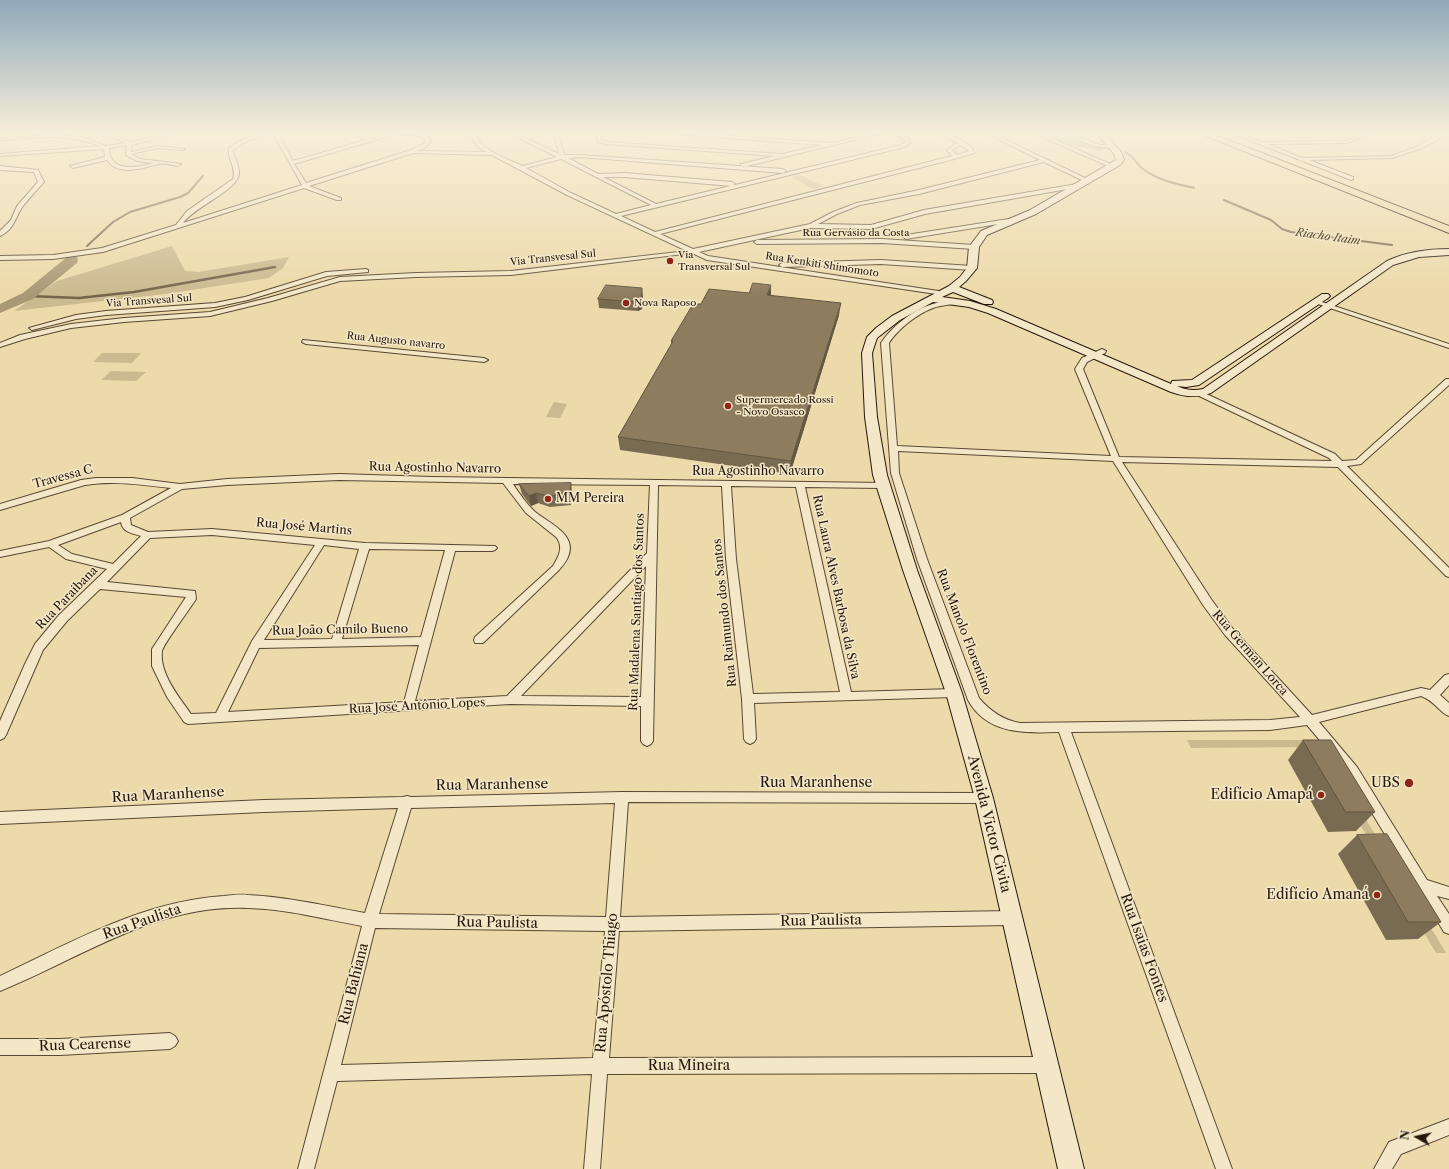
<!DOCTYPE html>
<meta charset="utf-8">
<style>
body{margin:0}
#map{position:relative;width:1449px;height:1169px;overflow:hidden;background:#eddaaa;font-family:"Libre Caslon Text",serif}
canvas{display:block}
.north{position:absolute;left:1397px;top:1117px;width:40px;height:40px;-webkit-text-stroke:3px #f3e7c8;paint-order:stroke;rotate:279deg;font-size:11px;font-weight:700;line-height:16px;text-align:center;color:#26170b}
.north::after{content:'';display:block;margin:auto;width:14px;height:18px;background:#26170b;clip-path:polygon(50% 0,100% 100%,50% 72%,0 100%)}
</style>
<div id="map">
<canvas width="1449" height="1169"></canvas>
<div class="north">N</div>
</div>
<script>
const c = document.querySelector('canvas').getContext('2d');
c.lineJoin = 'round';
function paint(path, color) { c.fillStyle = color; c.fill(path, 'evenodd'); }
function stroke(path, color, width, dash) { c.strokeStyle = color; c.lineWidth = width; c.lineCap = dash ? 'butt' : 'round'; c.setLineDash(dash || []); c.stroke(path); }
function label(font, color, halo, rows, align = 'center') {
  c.font = font + ' "Libre Caslon Text",serif'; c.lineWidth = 3; c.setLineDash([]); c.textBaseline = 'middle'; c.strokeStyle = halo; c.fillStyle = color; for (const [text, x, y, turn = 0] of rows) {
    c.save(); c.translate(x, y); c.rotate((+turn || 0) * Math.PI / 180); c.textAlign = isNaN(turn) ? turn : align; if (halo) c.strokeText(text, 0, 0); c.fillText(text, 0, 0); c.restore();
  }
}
const green = new Path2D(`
 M800,175L823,186L814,189L791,177Z
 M172,246L185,271L199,272L289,257L283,268L269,278L165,294L14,311L57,281Z
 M102,353H141L132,363L93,362Z
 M111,371L146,372L136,381L101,380Z
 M554,402L567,404L560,418L546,417Z
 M1187,740H1305L1329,758L1446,953H1436L1320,757L1305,747L1191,748Z`);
const streamFar1 = new Path2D(`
 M1125,152C1134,156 1136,164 1143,169C1157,180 1177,184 1194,188
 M1224,200L1271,220L1282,229L1291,232L1392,245
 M87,246L113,222L130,212L180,197L188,193L203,176`);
const stream = new Path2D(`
 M28,296L79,298L134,292L275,267`);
const river = new Path2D(`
 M1042,132H1055L1071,139L1101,145L1106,148L1101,151L1064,144Z
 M72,256L77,257L78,260L77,263L33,299L0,313V304L23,293L67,257Z`);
const street = new Path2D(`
 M88,132L111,134L130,142L174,132H182L132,145L131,152L157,146L185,149L183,150L157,148L132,154L140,159L181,164L178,166C172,165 165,163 159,164C143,168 118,177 107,160L73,168L70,166L105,157L104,149L0,156V154L99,146C69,132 33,138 0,140V138L55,135L82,137L106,146L125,143L115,138ZM127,145L126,155L137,161L153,163C136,168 110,173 109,148Z
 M268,132H277L293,161L366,140L347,132H354L371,139L394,132L420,134L428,136L431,141L426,147L417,151L487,152C479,149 471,141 471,132H475C475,148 510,160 523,166L557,157L507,132H513L559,154L554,132H558L564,155H580L783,169L786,171L783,173L580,157L568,158L598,174L624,173L732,182L735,184L732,186L624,177H603L656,204L901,145L905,142V140L890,132H896L909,139L910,143L905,147L621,216L655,232L952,156L947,150L957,143L936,132C947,132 965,141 973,149L974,153L958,158L660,234L693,249L810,224L833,212L857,203L919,190L1040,160L984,132H990L1089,180L1084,181L1044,162L919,194L860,205L837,214L818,224L871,225L924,210L1077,184L1079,185V187L925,214L871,229L810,228L699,252L708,256L945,292L946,293L943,295L707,260L692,253L511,275L416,277L340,281L272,301L210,316L124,322L71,328L25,339L0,347V343L20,335L71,324L124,318L210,312L268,298L340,277L416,273L511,271L687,251L567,195L492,155L413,153L309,186L341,198V200H337L304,188L103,252L53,259L0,260V256L53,255L102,248L176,225L187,211L233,179C237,168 227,159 229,148L243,139ZM273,133L302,185L183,223C194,207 238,190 239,174C240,166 234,158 233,150L247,141ZM396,134C405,135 421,133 426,141L422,145L408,151L306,183L294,164ZM960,145L969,151L957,155L952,150ZM561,159L651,205L616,214L571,193L526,168Z
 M595,132H599L602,140L607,142L782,154L823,145L646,132H671L832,143L879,132H887L743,167L741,166V164L775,156L606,144L598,142Z
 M1031,132H1037L1115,166L1110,167Z
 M1063,132H1069L1096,144L1115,147L1113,148L1093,146Z
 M1229,132H1235L1262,142L1346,141L1369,132H1376L1347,143L1268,144L1302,158L1391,156L1416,147L1432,138L1431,132H1435L1437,136L1445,132H1449V134L1420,149L1392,158L1309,160L1353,177V179L1351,180Z
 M0,166L38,170L44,182C37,190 29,198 23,206C15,217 15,229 0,236V231L11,220L17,206L38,182L34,172L0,170Z
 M1015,218L1017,219V221L906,239L903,237L906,235Z
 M882,239L974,245L977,247L974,249L882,243L757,244L754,242L757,240Z
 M881,260L972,266L975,268L972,270L881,264L782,267L779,265L782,263Z
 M366,269L368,270V272L327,276L248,300L215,307L106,315L76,319L32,330L29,328L76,315L106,311L215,303L245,297L326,272Z
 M955,300L958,302L957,303C949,305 941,305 933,308C917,314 898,329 889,343L897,446L1111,456L1075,369L1082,358L1102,349L1106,351L1105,353L1087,362L1083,369L1119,457L1332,461L1329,458L1197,395V391H1200L1335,454L1342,461L1356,460L1446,379H1449V385L1361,464L1347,466L1449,568V577L1446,576L1338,467L1122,462L1211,599L1233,629L1312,715L1421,688L1430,690L1445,675L1449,674V685L1440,695L1449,703V716C1440,713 1435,701 1421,696L1319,722L1357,767L1427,880L1449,887V899L1437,896L1449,914V934L1444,932L1349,775L1307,725L1270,730L1071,732L1232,1169H1216L1059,732C1026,733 987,735 968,700L917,559L891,473L881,343C891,328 910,312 927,306C936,302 946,302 955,300ZM898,451L1113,461L1203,605L1225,635L1300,717L1270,720L1020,723C1003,720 990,711 979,698L927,559L899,473Z
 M1315,301H1319L1449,344V348L1315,303Z
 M303,340L484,358L488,360L484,362L306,344L302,342Z
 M339,474L432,477L885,483L886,485L885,487L882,488L805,487L851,692L954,689L958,690L960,693L958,696L954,697L754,703L756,739L754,742L750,744L746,742L744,739L742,699L726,559L722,486L658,485L653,741L651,744L647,746L643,744L641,741V706L510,704L188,724L184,722L167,697L152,666V649L186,597L100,589L67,621L43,650L6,735L4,738L0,740V721L25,664L35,644L59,615L107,569L66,559L49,547L0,557V551L49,541L122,515L171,488C142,485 114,480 85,485L0,510V504L81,480L96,478H132L180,484L227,479ZM339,480L503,483L526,513L556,537C564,547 559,556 553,566L475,637L474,640L475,643H483L559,570C562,566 566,562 568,557C578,534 548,523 534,511C526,503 519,493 513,484L650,485L647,553L507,696L415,701L455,551H492L495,550L497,548L495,546L365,543L212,529L148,532L131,525L130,518L182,489L227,485ZM731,486L796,487L840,692L753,694L736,559ZM121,522C122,532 132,533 141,536L113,564L72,554L58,545ZM212,535L315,545L252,641L216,713L191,714C179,697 159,673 162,651C164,643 190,609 196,599L195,591L107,582L150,538ZM324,545L359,549L332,639L264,640ZM369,549L445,550L421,637L342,639ZM646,566L641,697L521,696ZM419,645L404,702L228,712L259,648Z
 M622,792L984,793L988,794L990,798L988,802L984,803L628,802L620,917L1013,911L1018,913L1020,918L1018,923L1013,925L619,931L609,1058L1046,1057L1052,1059L1054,1065L1052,1071L1046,1073L607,1074L600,1169H584L592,1074L337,1081L314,1169H298L362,926C324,919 286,909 248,908C155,904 82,958 0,991V976C72,942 143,901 224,896C232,895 241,894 248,895C288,897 327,906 365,913L398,808L264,812L0,824V812L264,800L403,797L407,796L411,797ZM615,803L606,917L379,914L411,808ZM375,928L605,931L593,1058L341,1065Z
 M170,1033L175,1036L178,1041L175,1046L170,1049L60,1055H0V1039H60Z
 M1449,1119V1135L1401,1154L1392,1169H1374L1389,1142Z`);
const secondary = new Path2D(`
 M1096,132H1103L1121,152L1124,160L1120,165L1036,214L987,235L979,247L977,268L966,281L959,287L992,300L993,302L992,304H984L953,292L942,297L970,301L996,309L1171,384L1172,381L1192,380L1322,294H1328L1330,296L1328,298L1199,385L1186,387L1177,386C1185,390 1194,391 1203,389L1387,261C1406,252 1428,249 1449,249V255L1419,257L1393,265L1211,393C1197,398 1185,397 1171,392L988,313L969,307L933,302L900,320L877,338L872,353L877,417L887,475L917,570L962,693L993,798L1084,1169H1058L975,798L946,693L903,570L873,475L865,417L862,353L867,337L876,328L892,316L949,286L960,277L967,268L969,247L981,231L1030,210L1114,161L1116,160L1114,154Z`);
const highway = new Path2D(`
 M1196,132H1208L1449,226V233Z`);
const wall = new Path2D(`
 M771,295L839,315L790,474L620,450L618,437L671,345V341L701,304Z
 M643,297L642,309L638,311L599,308L598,299Z
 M519,484L572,493L571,505L550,507L538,503L531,506L522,494Z
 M1303,740L1375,812L1356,831L1328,832L1288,760Z
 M1357,835L1441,922L1418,939L1386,940L1338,854Z`);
const shadedWall = new Path2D(`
 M771,285V297L767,295Z
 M642,288L643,297L642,309L638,311L637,302Z
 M841,303L839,315L790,474L791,461Z
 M571,483L572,493L571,505L570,495Z
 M536,493L538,503L531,506L529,496Z`);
const building = new Path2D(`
 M753,283L771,285L767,295L841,303L791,461L618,437L673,341H671L693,304H701L709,289L749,293Z
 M606,285L642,288L641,300L637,302L598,299Z
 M571,483L570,495L548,496L536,493L529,496L519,484Z
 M1303,740H1331L1375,812H1346Z
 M1387,834L1441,922H1408L1357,835Z`);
const markers = [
 [670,261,4,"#8f2418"],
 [626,303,4,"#8f2418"],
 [728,406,4,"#8f2418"],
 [548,499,4,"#8f2418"],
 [1409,783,5,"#8f2418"],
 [1321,795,4,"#8f2418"],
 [1377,895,4,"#8f2418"]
];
const farStreetnames = [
 ["Rua Gervásio da Costa",856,233],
 ["Via Transvesal Sul",553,258,-6],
 ["Rua Kenkiti Shimomoto",822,265,9],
 ["Via Transvesal Sul",149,301,-4],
 ["Rua Augusto navarro",396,341,6]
];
const farPoinames = [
 ["Via",678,255],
 ["Transversal Sul",678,267],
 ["Nova Raposo",634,303],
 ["Supermercado Rossi",736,400],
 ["- Novo Osasco",736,412]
];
const farWaternames = [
 ["Riacho Itaim",1328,237,8]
];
const streetNames = [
 ["Rua Agostinho Navarro",435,468,1],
 ["Rua Agostinho Navarro",758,472],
 ["Travessa C",63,477,-15],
 ["Rua José Martins",304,527,5],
 ["Rua Laura Alves Barbosa da Silva",836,587,78],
 ["Rua Paraibana",67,598,-46],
 ["Rua Madalena Santiago dos Santos",637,612,-88],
 ["Rua Raimundo dos Santos",725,613,-96],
 ["Rua João Camilo Bueno",340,630,-1],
 ["Rua Manolo Florentino",964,632,69],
 ["Rua German Lorca",1250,653,49],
 ["Rua José Antônio Lopes",417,706,-3]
];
const poiNames = [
 ["MM Pereira",556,499]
];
const nearStreetnames = [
 ["Rua Maranhense",816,783],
 ["Rua Maranhense",492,785,-1],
 ["Rua Maranhense",168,795,-3],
 ["Avenida Victor Civita",989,824,76],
 ["Rua Paulista",821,921,-1],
 ["Rua Paulista",142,922,-19],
 ["Rua Paulista",497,923,1],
 ["Rua Isaias Fontes",1144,948,70],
 ["Rua Apóstolo Thiago",607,983,-85],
 ["Rua Bahiana",354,984,-76],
 ["Rua Cearense",85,1045,-2],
 ["Rua Mineira",689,1066]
];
const nearPoinames = [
 ["UBS",1400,783],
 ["Edifício Amapá",1313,795],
 ["Edifício Amaná",1369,895]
];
paint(green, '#cbb98f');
stroke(streamFar1, '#75644a', 2);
stroke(stream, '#75644a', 2.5);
paint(river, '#a99874');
stroke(street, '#584833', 2);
stroke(secondary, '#26170b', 2);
stroke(highway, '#26170b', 2);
paint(street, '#f3e7c8');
paint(secondary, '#f3e7c8');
paint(highway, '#eddaaa');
paint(wall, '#796b51');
paint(shadedWall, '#635742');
paint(building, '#8d7c5e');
stroke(building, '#635742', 1);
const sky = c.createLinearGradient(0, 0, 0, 296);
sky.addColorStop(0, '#8fa9ba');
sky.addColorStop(0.45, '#f7eed9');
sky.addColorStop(1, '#f7eed900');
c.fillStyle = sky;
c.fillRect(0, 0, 1449, 296);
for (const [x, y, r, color] of markers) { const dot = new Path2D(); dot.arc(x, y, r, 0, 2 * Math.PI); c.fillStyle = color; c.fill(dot); stroke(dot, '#f3e7c8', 1.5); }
label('10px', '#26170b', '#f3e7c8', farStreetnames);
label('10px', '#26170b', '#f3e7c8', farPoinames, 'left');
label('italic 11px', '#5a4b35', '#f3e7c8', farWaternames);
label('12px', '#26170b', '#f3e7c8', streetNames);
label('12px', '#26170b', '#f3e7c8', poiNames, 'left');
label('14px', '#26170b', '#f3e7c8', nearStreetnames);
label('14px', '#26170b', '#f3e7c8', nearPoinames, 'right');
</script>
